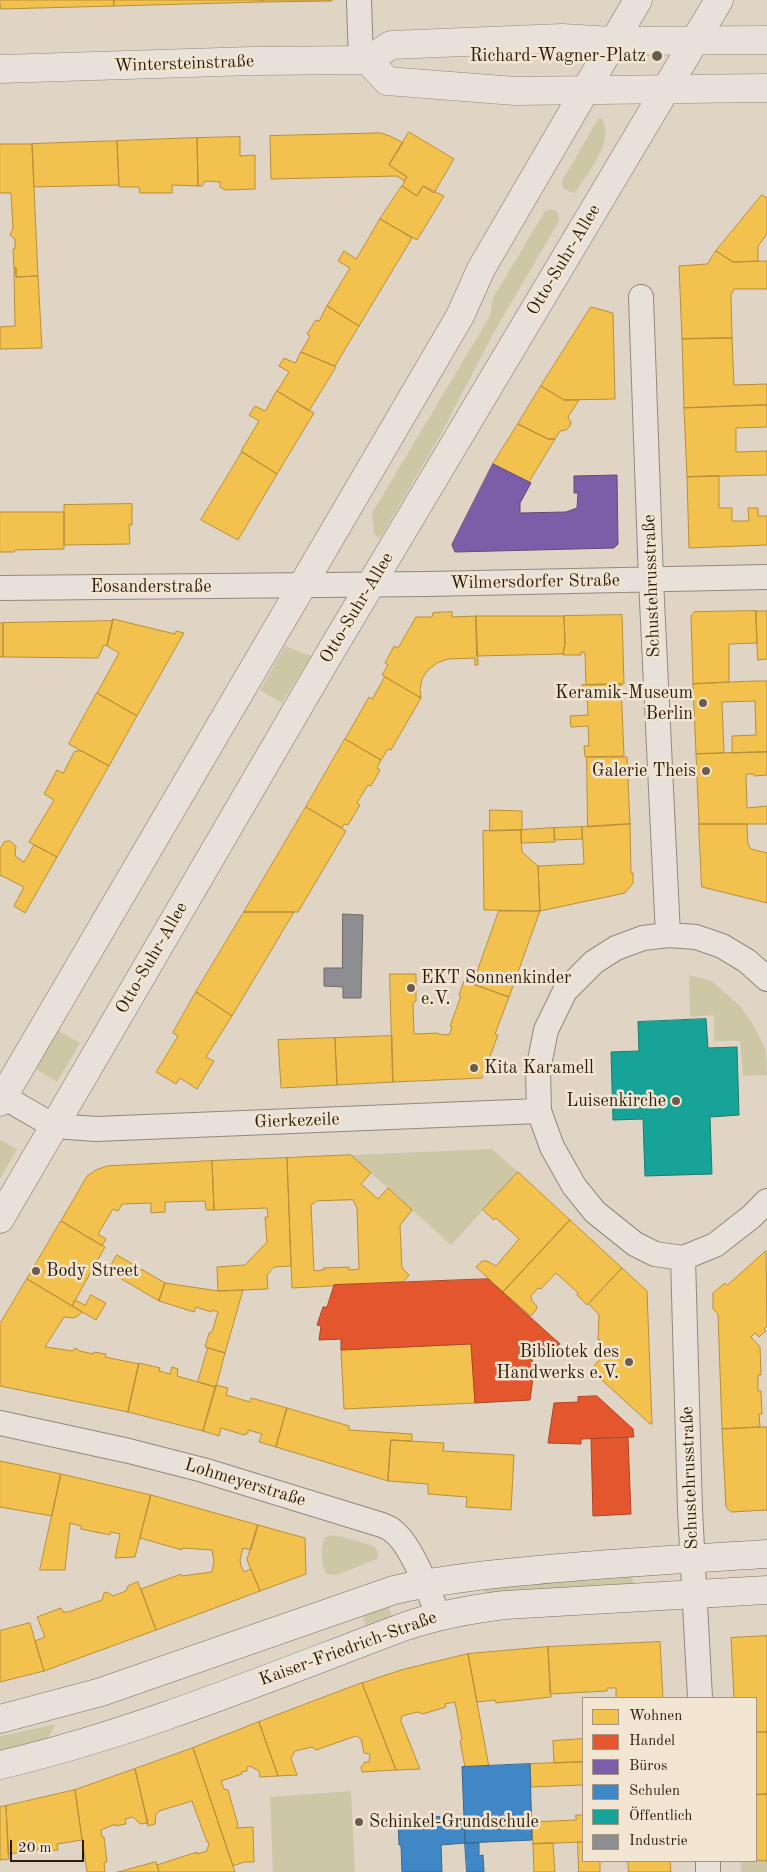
<!DOCTYPE html>
<meta charset="utf-8">
<style>
body{margin:0}
#map{position:relative;width:767px;height:1872px;overflow:hidden;background:#e0d5c5;font-family:"Old Standard TT",serif}
canvas{display:block}
.legend{position:absolute;left:582px;top:1697px;width:175px;height:165px;box-sizing:border-box;background:#f2e5d2;border:1px solid #a39484;margin:0;padding:6px 9px;list-style:none;font-size:15px;color:#2c1b0e}
.legend li{display:flex;align-items:center;gap:10px;height:25px}
.legend b{width:25px;border:1px solid #a39484}
.scale{position:absolute;left:10px;top:1840px;width:74px;height:22px;box-sizing:border-box;border:2px solid #2c1b0e;border-top:0;padding-left:6px;font-size:15px;line-height:18px;white-space:nowrap;color:#2c1b0e;-webkit-text-stroke:4px #f2e5d2;paint-order:stroke}
</style>
<div id="map">
<canvas width="767" height="1872"></canvas>
<ul class="legend">
<li><b style="height:14px;background:#f2c14e"></b>Wohnen</li>
<li><b style="height:14px;background:#e4572e"></b>Handel</li>
<li><b style="height:14px;background:#7b5ea7"></b>Büros</li>
<li><b style="height:14px;background:#3f88c5"></b>Schulen</li>
<li><b style="height:14px;background:#17a398"></b>Öffentlich</li>
<li><b style="height:14px;background:#8d8d92"></b>Industrie</li>
</ul>
<div class="scale">20 m</div>
</div>
<script>
const c = document.querySelector('canvas').getContext('2d');
c.lineJoin = 'round';
function paint(path, color) { c.fillStyle = color; c.fill(path, 'evenodd'); }
function stroke(path, color, width, dash) { c.strokeStyle = color; c.lineWidth = width; c.lineCap = dash ? 'butt' : 'round'; c.setLineDash(dash || []); c.stroke(path); }
function label(font, color, halo, rows, align = 'center') {
  c.font = font + ' "Old Standard TT",serif'; c.lineWidth = 5; c.setLineDash([]); c.textBaseline = 'middle'; c.strokeStyle = halo; c.fillStyle = color; for (const [text, x, y, turn = 0] of rows) {
    c.save(); c.translate(x, y); c.rotate((+turn || 0) * Math.PI / 180); c.textAlign = isNaN(turn) ? turn : align; if (halo) c.strokeText(text, 0, 0); c.fillText(text, 0, 0); c.restore();
  }
}
const green = new Path2D(`
 M601,118C617,139 587,173 576,192L573,193L563,188L562,181L598,119Z
 M550,209L558,212L559,221L494,332L441,434L382,535L379,537H377L374,533L372,513L490,316L493,298L545,211Z
 M285,646L311,656L282,703L260,690Z
 M689,975L712,981L739,1005L753,1024L766,1050L767,1075L743,1076L740,1041H714V1015L690,1017Z
 M57,1030L80,1043L57,1082L34,1068Z
 M0,1140L17,1149L0,1179Z
 M492,1149L518,1172L451,1245L351,1155Z
 M335,1535L374,1546L378,1553L377,1559L337,1575L326,1574C321,1565 320,1547 325,1537Z
 M628,1576L632,1577L634,1583L629,1585L487,1593L485,1592L484,1588L487,1586Z
 M388,1605L393,1619L366,1627L361,1612Z
 M56,1724L44,1744L0,1751V1736Z
 M351,1791L355,1872H273L270,1797Z
 M756,1860L767,1861V1872H741V1861Z`);
const homes = new Path2D(`
 M0,0H114V6L1,9Z
 M114,0H262V2L114,6Z
 M262,0H332V1L262,2Z
 M409,132L454,159L434,193L423,186L417,196L402,186L407,177L389,165Z
 M381,133L390,136L403,143L389,165L407,177L404,181L397,176L271,179L270,136Z
 M240,137V156L255,155V189L225,190L220,187V182L205,181L202,186H198L197,138Z
 M197,138L198,186L172,185V193H140L139,187H119L117,141Z
 M107,141H117L119,185L34,187L32,144Z
 M0,144H32L38,276L16,277V268L14,269L13,249H15V239L10,235L13,228L11,193H0Z
 M402,186L417,196L423,186L444,196L417,240L380,219Z
 M762,195L767,198V234L758,246V261L733,262L716,251Z
 M380,219L412,238L359,326L327,306L350,268L338,261L344,251L356,259Z
 M716,251L733,262L767,261V289H734L731,295L732,338L682,339L679,266L707,264Z
 M16,268V277L38,276L42,348L0,349V327L15,326L14,269Z
 M327,306L359,326L335,366L301,352L310,336L307,334L316,320L319,321Z
 M591,307L613,313L615,399L564,400L541,386Z
 M732,338L734,385L767,384V405L684,408L682,339Z
 M301,352L336,367L309,411L277,391L289,372L279,366L284,358L295,363Z
 M541,386L564,400H579L568,417L571,422L570,426L566,430L560,431L555,439H548L518,424Z
 M277,391L314,413L277,474L241,451L259,421L249,415L255,406L265,411Z
 M767,405V427L736,428V452L767,451V475L687,477L684,408Z
 M518,424L548,439H555L529,482L493,464Z
 M242,452L277,474L238,540L201,520Z
 M719,476V508H732V521H749L748,508H758V516H767V545L689,548L687,477Z
 M132,504V525H129L130,544L64,545V505Z
 M0,512H64V549L15,550L14,552H0Z
 M756,611H767V659L758,660Z
 M756,611L757,643L729,644V682L693,684L691,616L694,612Z
 M452,612V617L476,616L478,665H475V658L448,659L437,663L427,671L422,679L420,689L421,698L382,675L388,665L385,663L394,646L398,648L416,617H432L433,613Z
 M622,615L624,684L586,685L585,653L581,652V655H563L565,643L564,616Z
 M476,616H564L565,643L563,654L477,656Z
 M113,619L175,634L176,631L184,633L137,716L97,693L119,653L107,646Z
 M113,621L107,646L104,645L98,658L3,657V623Z
 M0,623H3V657H0Z
 M385,677L421,698L391,750L388,749L381,760L345,739L369,697L372,699Z
 M755,681H767V752L732,753V736L756,735L755,701L722,702L724,753L696,754L693,684Z
 M621,684L624,756L585,757L584,746H589L588,726L571,727L570,716L588,715L587,696H582V685Z
 M97,693L137,716L109,766L69,744Z
 M345,739L381,760L377,768L380,770L371,786L368,785L357,803L360,805L348,825L344,824L342,828L306,807Z
 M75,751H82L109,766L57,857L29,842L54,800L44,794L57,770L63,773Z
 M767,752V775L754,776V774H746L747,808L767,806V824H699L696,754Z
 M587,757H627L630,824L588,827Z
 M306,807L346,831L298,912H244Z
 M490,810L522,811V830L490,831Z
 M630,824L631,873H633V883L625,893L540,911L538,866L584,864L582,827Z
 M699,824H747L748,844L751,849L767,853V903L702,887Z
 M582,827V839L554,840V828Z
 M554,828L555,842L521,843V830Z
 M521,830L522,852L538,866L540,911L484,910L483,831Z
 M10,841L16,846L15,856L24,862L34,845L57,857L25,913L14,906L24,887L0,875V849L4,842Z
 M499,911H540L509,997L473,984Z
 M244,912H294L232,1016L196,992Z
 M390,974H416V1001L413,1003L414,1034L438,1033V1034L449,1035L452,1027L450,1026L461,996L459,995L464,981L509,997L495,1034L498,1035L482,1078L393,1082Z
 M196,992L232,1016L206,1057L214,1061L197,1089L180,1078L176,1084L156,1072L178,1036L173,1033Z
 M392,1036L393,1082L337,1085L335,1038Z
 M335,1038L337,1085L281,1088L278,1040Z
 M351,1155L371,1173L361,1184L378,1199L388,1188L412,1210L400,1225L402,1268L409,1275L403,1282L292,1288L287,1158ZM353,1200L357,1208L359,1269L349,1270V1267L323,1268L324,1270L314,1271L311,1205L317,1201Z
 M287,1158L291,1266L274,1267L267,1275L268,1289L218,1291L217,1267L245,1265L267,1242L265,1217H268L267,1208L214,1210L212,1161Z
 M212,1161L214,1210H206L205,1201L165,1202V1212L151,1213V1203L122,1204L118,1211L113,1209L98,1234L106,1239L102,1246L61,1221L87,1176L96,1170L107,1166Z
 M518,1172L570,1220L503,1292L476,1267L482,1261H487L496,1266L519,1239L496,1218L494,1220L483,1210Z
 M570,1220L622,1268L587,1305L577,1295L578,1293L556,1273L541,1289L538,1288L531,1296L532,1301L537,1306L536,1310L531,1316L503,1292Z
 M61,1221L105,1247L72,1306L27,1279Z
 M766,1251L767,1326L764,1329L766,1331L759,1337L755,1333L751,1337L760,1347L761,1375H758V1391H761L762,1414H759L760,1427L722,1429L718,1314L713,1309V1293L725,1283L727,1285Z
 M117,1255L165,1283L159,1301L108,1271Z
 M622,1268L647,1291L652,1424H650L591,1370L600,1359V1340H598L599,1315L589,1304Z
 M27,1279L82,1312L78,1316L73,1318L64,1317L45,1347L73,1351L75,1348L80,1351L93,1354L94,1352L106,1354L105,1357L139,1364L128,1412L0,1386V1324Z
 M165,1283L218,1291L243,1290L225,1353L205,1347L209,1333L212,1332L218,1312L212,1310L211,1312L196,1307L194,1312L159,1301Z
 M91,1295L106,1303L96,1320L72,1306L75,1300L85,1305Z
 M471,1344L475,1403L344,1409L341,1350Z
 M208,1348L225,1353L216,1387L198,1382Z
 M139,1363L160,1368L159,1371L170,1374L172,1367L178,1369L177,1376L216,1387L203,1431L128,1412Z
 M216,1385L228,1388L226,1395L250,1402L251,1398L287,1408L276,1447L259,1442L262,1434L248,1430V1433L244,1435L221,1428L219,1436L203,1431Z
 M287,1408L349,1426V1430L412,1434V1441L391,1440L388,1481L276,1447Z
 M760,1427H767V1510L731,1512L726,1507L722,1429Z
 M391,1440L444,1443L443,1451L514,1455L511,1510L466,1507L467,1497L428,1494V1484L388,1481Z
 M0,1461L61,1474L52,1516L0,1507Z
 M61,1474L151,1495L135,1557L115,1558L120,1534L111,1532L110,1535L81,1529V1526L70,1523L65,1570H40Z
 M151,1495L258,1525L251,1550L243,1548L240,1560L241,1566L244,1572L251,1569L260,1591L156,1630L141,1589L181,1574L182,1576L212,1572L214,1561L212,1550L182,1548V1550L140,1538Z
 M258,1525L305,1538L306,1574L260,1591L247,1560Z
 M138,1582L156,1630L44,1671L35,1641L45,1637L37,1617L61,1608L63,1612H68L102,1600L104,1593L107,1592L113,1596L126,1591L128,1586Z
 M30,1623L44,1671L0,1682V1631Z
 M767,1636V1732H756V1698H734L731,1638Z
 M660,1642L663,1698H616V1688H607V1691L550,1694L548,1647Z
 M548,1647L551,1697L496,1703L495,1700L477,1702L468,1654Z
 M468,1654L489,1767H465L460,1741L462,1740L455,1702L445,1704L446,1707L423,1714L417,1712L402,1716L401,1721L420,1769L396,1770L362,1683L401,1670Z
 M362,1683L396,1770L362,1772L361,1767L365,1762H369L370,1754L364,1753L361,1739L356,1736L316,1750L312,1747L295,1751L291,1758L297,1775L278,1776L259,1722Z
 M259,1722L278,1776L260,1777L259,1771L250,1766L247,1767V1771L241,1772L242,1774L221,1781L224,1789L228,1790L238,1825L236,1828L253,1827L254,1862H244L233,1866L193,1748Z
 M756,1732H767V1794L756,1795Z
 M583,1739V1762L554,1763L553,1741Z
 M193,1748L233,1866L235,1872H159L157,1865L197,1852V1854L207,1851L209,1843L207,1842L192,1801L159,1811L156,1815L155,1824L148,1826L135,1769Z
 M583,1762V1785L531,1787L530,1764Z
 M135,1769L148,1823L140,1824L133,1817L125,1819L126,1824L115,1826V1824L101,1830L102,1837H104L107,1862L104,1863L105,1872H87L75,1790Z
 M75,1790L82,1840L57,1844L58,1850L49,1851V1846L38,1848V1850L8,1854L6,1806Z
 M767,1794V1861L756,1860V1795Z
 M6,1806L9,1859L0,1860V1807Z
 M576,1815H583V1842L533,1844L532,1822L576,1820Z
 M578,1842H583V1861H600V1872H579Z
 M553,1843L555,1872H534L533,1844Z
 M628,1861H670L671,1872H629Z
 M156,1862L159,1872H117H118Z`);
const shops = new Path2D(`
 M488,1279L560,1344L532,1359L534,1371L530,1400L475,1403L471,1344L341,1350V1339L319,1340L321,1326L317,1325L323,1307H327L334,1285Z
 M597,1396L633,1429L634,1437L581,1439V1444L548,1443L554,1403L578,1402V1397Z
 M628,1438L631,1514L593,1516L591,1439Z`);
const offices = new Path2D(`
 M493,464L531,483L520,503V513L566,512L577,508L578,493H574V476L617,475L618,544L614,548L455,552L452,545Z`);
const schools = new Path2D(`
 M530,1764L532,1840L465,1843L462,1767Z
 M440,1817V1819L465,1818V1843L441,1845L442,1872H402L401,1845H399L398,1818Z
 M465,1843H479V1856L483,1855L484,1872H467Z`);
const public = new Path2D(`
 M706,1019L708,1048L737,1047L739,1115L710,1117L712,1174L645,1176L643,1119L613,1120L611,1052L639,1051L638,1022Z`);
const industry = new Path2D(`
 M343,914L363,915L361,998H343V987L324,986V968H342Z`);
const minor = new Path2D(`
 M359,1L361,61
 M641,297L651,580L668,935
 M0,588L427,584L767,577
 M767,979L747,961L722,946L696,937L668,935L643,938L616,948L594,962L565,991L546,1030L538,1070L539,1111L552,1147L574,1186L595,1212L635,1244L655,1254L683,1258L715,1245L751,1217L767,1201
 M0,1095L54,1126L96,1129L539,1111
 M683,1258L690,1510L700,1698
 M0,1423L129,1451L203,1470L382,1525C386,1527 390,1528 393,1531C411,1544 430,1594 438,1615
 M708,1861V1872`);
const tertiary = new Path2D(`
 M368,60L387,81L515,91L767,88
 M0,69L252,61L368,60L391,45L562,38L613,41L767,40`);
const secondary = new Path2D(`
 M0,1102L460,316L481,269L638,0
 M0,1219L331,651L719,0
 M0,1719L101,1692L394,1590C438,1580 482,1575 527,1571C606,1563 687,1559 767,1554
 M0,1765C140,1732 272,1676 406,1626C439,1615 471,1609 505,1605L767,1590`);
const markers = [
 [657,56,6,"#6b5c4e"],
 [703,703,5,"#6b5c4e"],
 [706,771,5,"#6b5c4e"],
 [411,988,5,"#6b5c4e"],
 [474,1068,5,"#6b5c4e"],
 [676,1101,5,"#6b5c4e"],
 [36,1271,5,"#6b5c4e"],
 [629,1362,5,"#6b5c4e"],
 [359,1822,5,"#6b5c4e"]
];
const poiNames = [
 ["Richard-Wagner-Platz",646,56],
 ["Keramik-Museum",693,693],
 ["Berlin",693,714],
 ["Galerie Theis",696,771],
 ["EKT Sonnenkinder",421,978,"left"],
 ["e.V.",421,999,"left"],
 ["Kita Karamell",484,1068,"left"],
 ["Luisenkirche",666,1101],
 ["Body Street",46,1271,"left"],
 ["Bibliotek des",619,1352],
 ["Handwerks e.V.",619,1373],
 ["Schinkel-Grundschule",369,1822,"left"]
];
const streetNames = [
 ["Wintersteinstraße",184,64,-2],
 ["Otto-Suhr-Allee",564,260,-59],
 ["Wilmersdorfer Straße",535,582,-1],
 ["Schustehrusstraße",652,586,-92],
 ["Eosanderstraße",151,587],
 ["Otto-Suhr-Allee",357,608,-59],
 ["Otto-Suhr-Allee",152,958,-60],
 ["Gierkezeile",297,1121,-2],
 ["Schustehrusstraße",690,1478,-92],
 ["Lohmeyerstraße",245,1483,17],
 ["Kaiser-Friedrich-Straße",348,1649,-20]
];
paint(green, '#cdc7a5');
paint(homes, '#f2c14e');
stroke(homes, '#b78f3b', 1);
paint(shops, '#e4572e');
stroke(shops, '#ad4524', 1);
paint(offices, '#7b5ea7');
stroke(offices, '#634a79', 1);
paint(schools, '#3f88c5');
stroke(schools, '#39678e', 1);
paint(public, '#17a398');
stroke(public, '#1d7a6f', 1);
paint(industry, '#8d8d92');
stroke(industry, '#706b6a', 1);
stroke(minor, '#91897e', 26);
stroke(tertiary, '#91897e', 29);
stroke(secondary, '#786f66', 29);
stroke(minor, '#e7e1d9', 24);
stroke(tertiary, '#e7e1d9', 28);
stroke(secondary, '#e7e1d9', 28);
for (const [x, y, r, color] of markers) { const dot = new Path2D(); dot.arc(x, y, r, 0, 2 * Math.PI); c.fillStyle = color; c.fill(dot); stroke(dot, '#f2e5d2', 2); }
label('18px', '#2c1b0e', '#f2e5d2', poiNames, 'right');
label('18px', '#2c1b0e', '#f2e5d2', streetNames);
</script>
